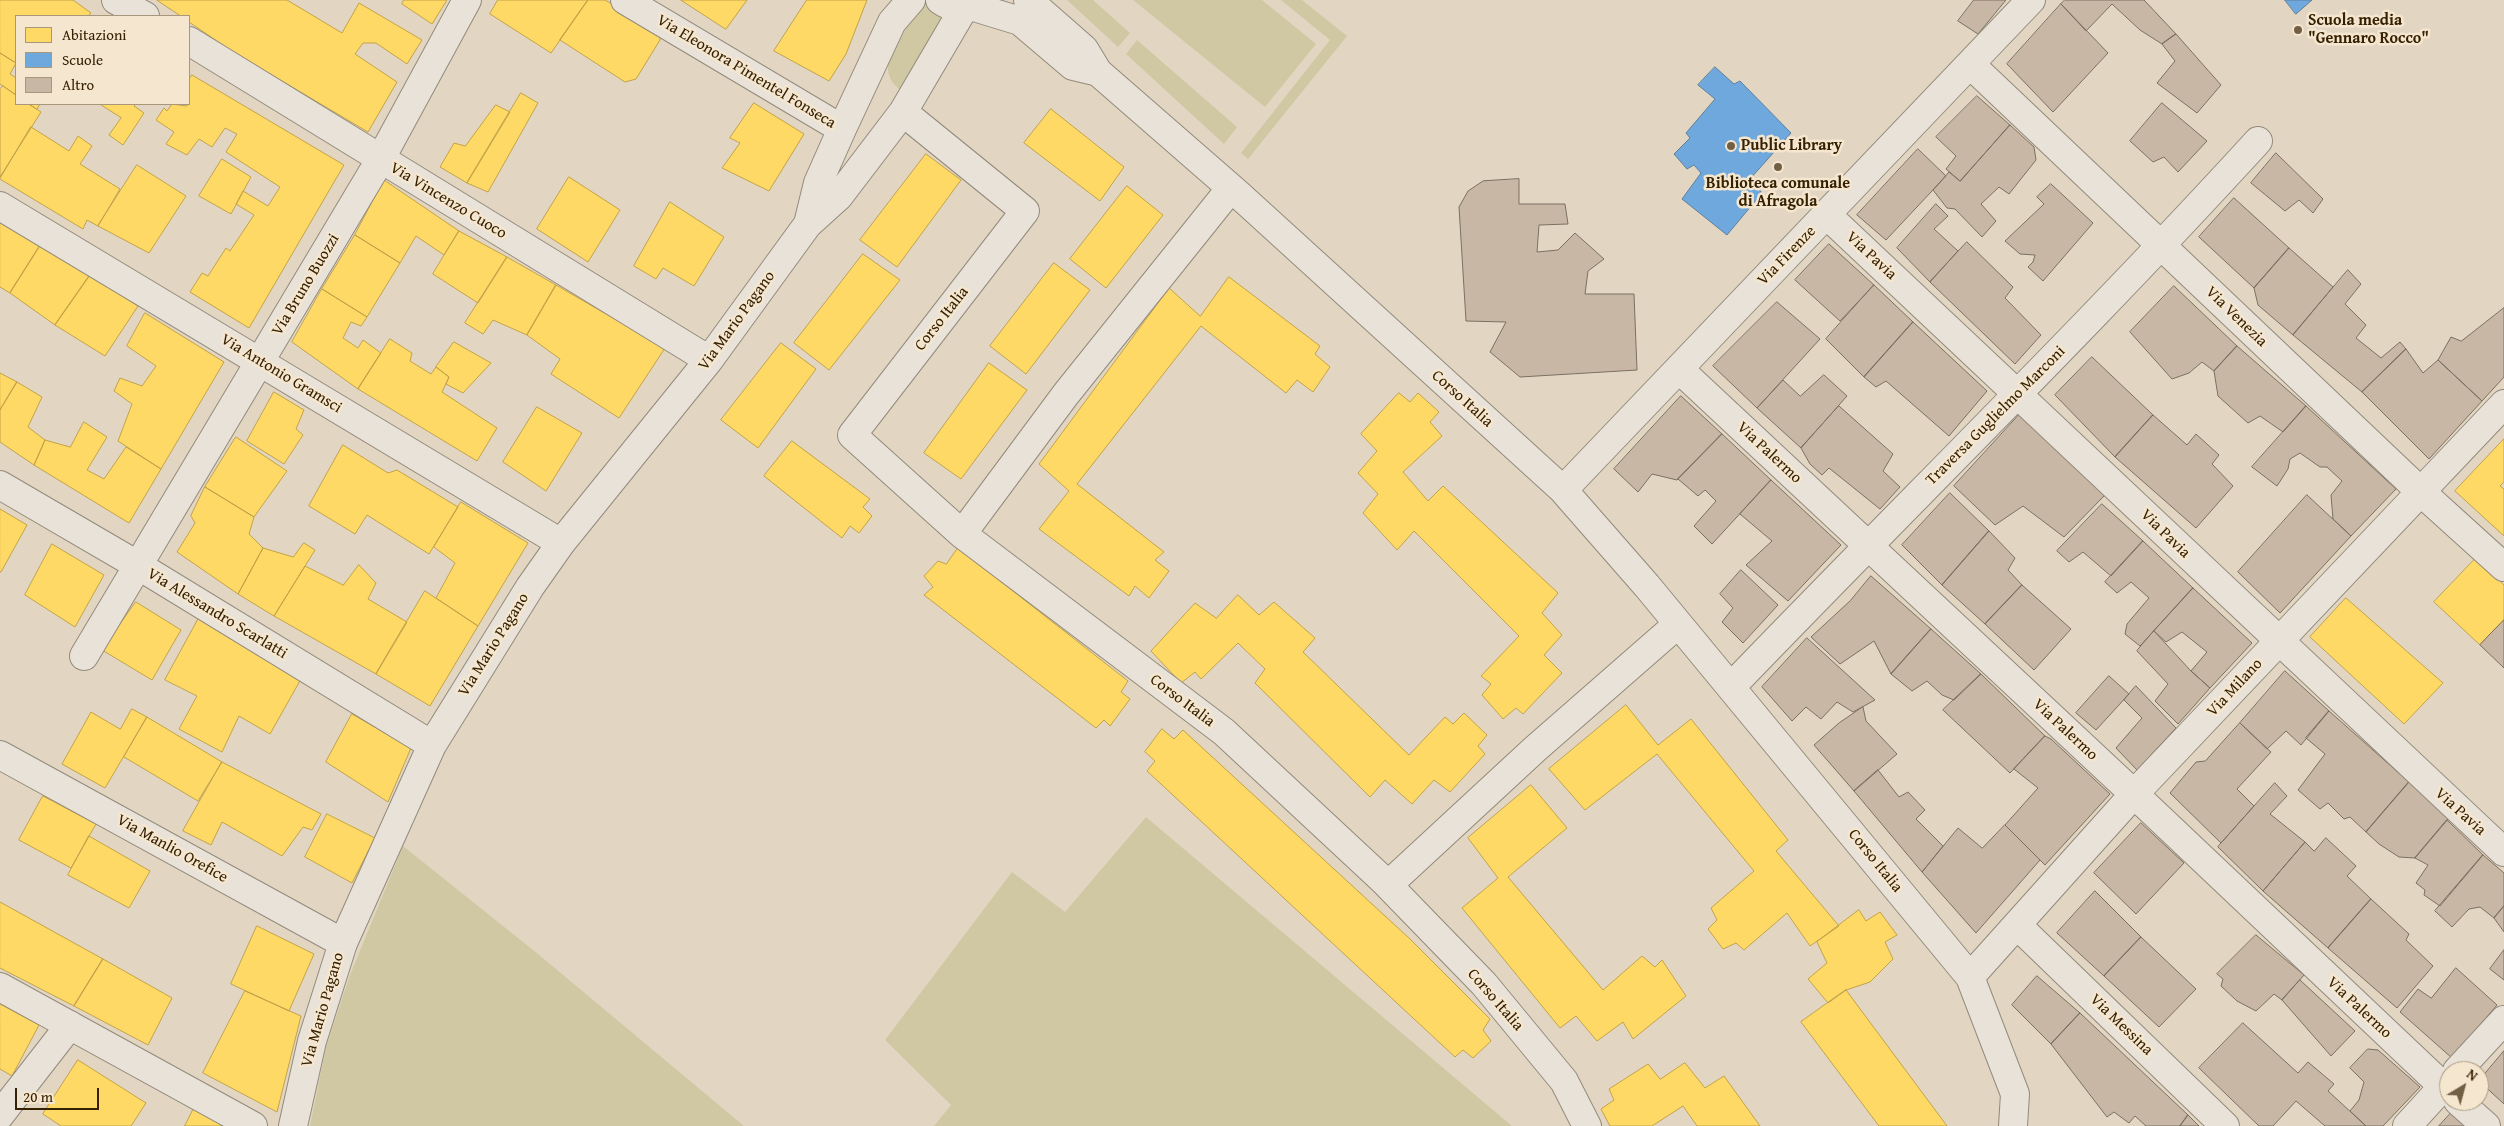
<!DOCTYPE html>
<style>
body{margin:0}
#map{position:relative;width:2504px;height:1126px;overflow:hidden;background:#e2d6c3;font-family:"Gentium Book Plus",serif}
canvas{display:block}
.legend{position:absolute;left:15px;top:15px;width:175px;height:90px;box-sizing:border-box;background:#f5e6d0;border:1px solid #a8977d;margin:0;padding:6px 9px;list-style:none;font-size:15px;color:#352000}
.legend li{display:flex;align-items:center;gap:10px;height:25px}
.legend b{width:25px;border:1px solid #a8977d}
.north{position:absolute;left:2439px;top:1061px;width:50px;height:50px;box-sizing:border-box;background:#f5e6d0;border:1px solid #a8977d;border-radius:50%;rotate:37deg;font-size:14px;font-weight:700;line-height:20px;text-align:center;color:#352000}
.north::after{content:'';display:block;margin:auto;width:18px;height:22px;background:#726044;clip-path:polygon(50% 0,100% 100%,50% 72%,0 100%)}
.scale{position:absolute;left:15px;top:1088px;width:84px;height:22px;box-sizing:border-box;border:2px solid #352000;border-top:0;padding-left:6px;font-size:15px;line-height:18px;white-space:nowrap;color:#352000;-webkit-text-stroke:4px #f5e6d0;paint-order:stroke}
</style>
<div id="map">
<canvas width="2504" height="1126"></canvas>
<ul class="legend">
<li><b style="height:14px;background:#ffd966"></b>Abitazioni</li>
<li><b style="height:14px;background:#6fa8dc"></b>Scuole</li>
<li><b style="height:14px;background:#c9b7a6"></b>Altro</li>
</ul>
<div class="north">N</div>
<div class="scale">20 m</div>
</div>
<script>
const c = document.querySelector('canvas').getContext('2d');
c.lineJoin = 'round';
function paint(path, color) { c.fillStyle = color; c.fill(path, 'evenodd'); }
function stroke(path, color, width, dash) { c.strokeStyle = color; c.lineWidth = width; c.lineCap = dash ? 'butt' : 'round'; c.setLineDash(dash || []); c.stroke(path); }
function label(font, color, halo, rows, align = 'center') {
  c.font = font + ' "Gentium Book Plus",serif'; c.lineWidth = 5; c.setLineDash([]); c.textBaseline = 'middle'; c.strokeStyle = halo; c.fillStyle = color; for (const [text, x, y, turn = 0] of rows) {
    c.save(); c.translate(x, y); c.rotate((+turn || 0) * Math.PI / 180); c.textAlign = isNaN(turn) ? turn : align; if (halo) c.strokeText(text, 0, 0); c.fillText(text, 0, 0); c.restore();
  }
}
const green = new Path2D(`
 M922,0H926L947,16L901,90C890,83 887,74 888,61Z
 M1067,0H1093L1130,33L1118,47Z
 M1133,0H1262L1316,44L1265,107Z
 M1281,0H1302L1347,36L1248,159L1241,153L1330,40Z
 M1137,40L1237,127L1224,144L1126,54Z
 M1146,817L1512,1126H934L951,1105L885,1040L1012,872L1065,912Z
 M403,846L538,954L744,1126H310L326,1047L350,975Z`);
const homes = new Path2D(`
 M0,0H73L91,13L88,16H16V63L0,53Z
 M157,0H287L342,33L359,3L422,40L407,64L376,43H363L355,54L397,82L368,132L233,52L189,22V16H181Z
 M404,0H447L432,24L402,4Z
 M498,0H588L551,53L490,14Z
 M588,0H605L659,30L660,40L636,79L625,82L560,40Z
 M681,0H747L726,29Z
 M807,0H867L846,54L829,81L774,51Z
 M0,53L16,63L10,74L16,78V95L0,84Z
 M192,75L344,165L249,328L190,292L202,273L208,276L226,248L230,251L254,215L236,204L243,191L268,206L280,187L226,152L237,134L225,128L212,147L199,139L187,155L166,144L174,132L156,120L164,108L167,111L172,104L186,106L189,104V80Z
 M3,86L16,95V104H29L41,112L0,177V89Z
 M521,93L538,103L488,192L467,183Z
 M754,103L804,134L769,191L722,168L740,143L730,138Z
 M29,104H40L37,109Z
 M100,104H136L134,106L144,113L123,145L109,135L121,118Z
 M496,105L510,112L467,183L440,167L454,143L465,146Z
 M1051,109L1124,167L1100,201L1024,143Z
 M31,127L69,151L78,136L92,146L80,164L120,189L98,226L87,220L83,229L0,179Z
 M926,154L961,180L897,267L860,240Z
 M222,159L251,177L231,214L199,196Z
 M137,165L186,196L149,253L98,226Z
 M569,177L620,210L588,262L537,229Z
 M384,180L459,231L444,255L416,236L400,263L355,235Z
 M1127,186L1163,215L1106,288L1070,259Z
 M670,202L724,237L694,286L663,268L656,279L634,266Z
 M0,220L41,244L10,293L0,287Z
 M459,231L507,257L478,303L433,274Z
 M355,235L400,263L367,317L322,289Z
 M41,244L90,275L55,325L10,293Z
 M863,254L900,280L829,370L794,343Z
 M507,257L556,285L527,335L493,320L483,334L465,323Z
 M1054,263L1090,290L1026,374L990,346Z
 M90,275L138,306L105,356L55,325Z
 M1229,277L1320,346L1315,354L1330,367L1313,392L1297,380L1286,393L1201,326L1077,484L1164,552L1155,560L1169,571L1149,598L1135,586L1129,596L1039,529L1069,491L1039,464L1169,288L1200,316Z
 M556,285L665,348L619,418L551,374L560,359L527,335Z
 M322,289L367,317L361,326L351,322L343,338L358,348L363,340L381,353L358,389L292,342Z
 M145,313L224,362L161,469L118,441L132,404L114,391L120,378L142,386L156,366L127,346Z
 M390,339L412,353L410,361L431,374L436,367L449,377L442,392L497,428L477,461L358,389Z
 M454,342L491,363L463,393L446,384L449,377L436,367Z
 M781,343L816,369L758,448L721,420Z
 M989,363L1027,390L961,479L924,453Z
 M0,373L17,382L0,410Z
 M17,382L42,397L28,427L45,440L34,465L0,442V410Z
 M274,392L304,410L296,429L303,435L284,464L247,441Z
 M1399,393L1410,402L1418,393L1439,412L1430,422L1442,436L1403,472L1428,501L1443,486L1558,593L1542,613L1562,635L1544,655L1562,673L1523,714L1516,708L1503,719L1482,695L1491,684L1481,676L1519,636L1414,531L1397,550L1363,513L1378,494L1358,473L1377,451L1361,434Z
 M537,407L582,433L546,491L503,462Z
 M84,422L107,437L87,470L104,479L126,447L161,469L129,523L34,465L45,440L70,447Z
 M236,437L287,471L254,517L205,487Z
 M2504,439V482L2500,486L2504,489V536L2455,491Z
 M792,441L870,499L863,507L872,516L859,533L850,526L842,538L764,476Z
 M343,445L388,473L397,470L458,507L429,554L367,515L355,534L309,506Z
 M205,487L254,517L249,534L263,548L238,594L177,552L195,523L191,516Z
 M461,502L528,543L478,626L436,598L455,563L434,547Z
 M0,509L27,525L1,572H0Z
 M304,543L315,550L274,616L238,594L263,548L293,557Z
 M52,544L104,575L75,627L25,595Z
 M958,548L1128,681L1121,692L1130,699L1110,726L1104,720L1096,728L924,595L933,587L924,576L938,561L946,564Z
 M2476,558L2504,585V620L2480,645L2434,602Z
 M359,565L376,583L368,599L407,622L376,674L274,616L305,566L343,585Z
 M425,591L478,626L430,706L376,674Z
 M1238,595L1259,615L1274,602L1315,638L1303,652L1409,755L1445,717L1453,724L1464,713L1487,735L1478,746L1485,754L1450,792L1434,780L1412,804L1385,780L1370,797L1255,683L1265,669L1238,643L1201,679L1195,672L1181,683L1151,651L1195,603L1216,618Z
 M2346,598L2443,683L2404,724L2310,637Z
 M136,602L181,630L152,680L102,650Z
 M200,616L301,679L270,734L239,716L222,752L179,729L197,696L165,680Z
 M1626,705L1658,745L1691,719L1788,840L1776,851L1839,926L1810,946L1787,913L1744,950L1736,943L1723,949L1708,929L1717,920L1711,908L1754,871L1657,754L1585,810L1549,769Z
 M132,709L147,717L105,788L62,764L91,712L120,729Z
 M352,714L411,748L388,802L326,762Z
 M147,717L222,762L198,801L124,757Z
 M1162,729L1174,739L1183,730L1410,939L1490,1019L1483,1030L1491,1041L1473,1058L1463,1050L1455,1057L1147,771L1155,761L1145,752Z
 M222,762L321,814L312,830L303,827L282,856L222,822L211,845L183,831Z
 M1531,785L1567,828L1508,877L1603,990L1642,956L1655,967L1662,960L1686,996L1633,1039L1623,1022L1597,1041L1576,1016L1560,1028L1462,908L1498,878L1468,838Z
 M43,796L96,824L71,868L19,840Z
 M327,814L375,838L352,883L305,857Z
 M89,836L150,871L129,908L68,875Z
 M0,902L103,959L74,1006L0,968Z
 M1859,910L1866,921L1880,912L1897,935L1885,942L1893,959L1870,982L1846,990L1828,1003L1808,979L1827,963L1817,942Z
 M257,926L314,954L289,1011L231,984Z
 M103,959L172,998L148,1045L74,1006Z
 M1846,990L1947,1126H1879L1801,1022Z
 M245,991L301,1016L277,1112L203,1073Z
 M0,1004L39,1025L12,1076L0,1069Z
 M78,1060L146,1103L131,1126H61L43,1114Z
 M1685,1063L1705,1088L1724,1076L1760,1126H1697L1683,1106L1652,1126H1610L1601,1109L1614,1100L1609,1089L1648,1064L1660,1079Z
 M194,1108L228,1126H185Z`);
const schools = new Path2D(`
 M2285,0H2312L2296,14Z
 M1715,67L1734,84L1740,81L1791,133L1750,179L1762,193L1727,235L1682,199L1701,173L1694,165L1687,169L1674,154L1690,138L1686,133L1715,99L1698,85Z`);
const building = new Path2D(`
 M1974,0H2006L1978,34L1958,21Z
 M2065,0H2144L2176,34L2162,44L2140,30L2112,4L2086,31L2061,4Z
 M2061,4L2108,53L2053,112L2007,64Z
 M2176,34L2221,85L2197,113L2157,83L2175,61L2162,44Z
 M1977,96L2010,125L1960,181L1946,169L1956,156L1936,137Z
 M2162,103L2207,141L2178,172L2164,157L2153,162L2130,141Z
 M2010,125L2034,147L2036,160L2009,194L1999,187L1981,204L1996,221L1982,237L1955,209L1947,208L1933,190L1949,172L1960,181Z
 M1918,149L1946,176L1886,240L1857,215Z
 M2276,153L2323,199L2313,213L2299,200L2285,211L2251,183Z
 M1519,179V204H1565L1568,224L1539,225L1537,252L1558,250L1575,233L1604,259L1588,271L1585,294H1634L1637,370L1520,377L1490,352L1506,322L1466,321L1459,207L1468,191L1483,181Z
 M2051,184L2093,223L2043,281L2028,267L2033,262L2035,255L2020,254L2005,241L2044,204L2037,197Z
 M2234,198L2289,248L2254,288L2199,237Z
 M1936,204L1948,216L1934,229L1958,251L1930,282L1897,248Z
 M1967,242L2013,287L2005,298L2041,335L2015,364L1930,282Z
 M1829,244L1874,285L1840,321L1795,280Z
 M2289,248L2333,287L2293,335L2258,305L2254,288Z
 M2348,270L2361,284L2345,304L2366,325L2356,338L2381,358L2400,342L2406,349L2362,392L2293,335Z
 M1874,285L1913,322L1864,377L1826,339Z
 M2174,286L2237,346L2214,371L2202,362L2189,373L2172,379L2130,332Z
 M1777,302L1820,339L1757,408L1713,366Z
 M2504,308V377L2482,401L2438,360L2451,337L2461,341Z
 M1913,322L1987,391L1949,436L1886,381L1876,387L1864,377Z
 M2237,346L2306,406L2283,432L2260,416L2248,423L2218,396L2214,371Z
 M2406,349L2423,373L2438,360L2482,401L2429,459L2362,392Z
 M2092,357L2153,415L2115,457L2055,395Z
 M1824,375L1847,396L1801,448L1757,408L1783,380L1800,396Z
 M1681,396L1722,434L1677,480L1652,474L1638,492L1614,469Z
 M1839,406L1893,454L1883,471L1900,487L1880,509L1829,468L1822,475L1810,464L1801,448Z
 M2306,406L2396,489L2351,536L2333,519L2331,495L2342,481L2327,467H2320L2300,453L2290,459L2288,469L2277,486L2252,467Z
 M2019,415L2105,495L2064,537L2023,506L1995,525L1954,486Z
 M2153,415L2187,445L2196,434L2219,455L2212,464L2233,486L2196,528L2115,457Z
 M1722,434L1771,480L1712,544L1694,526L1716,501L1705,490L1698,496L1678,479Z
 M1771,480L1841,545L1788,601L1746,565L1772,541L1740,514Z
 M1950,493L1989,531L1942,585L1902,545Z
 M2307,495L2351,536L2280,613L2238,572Z
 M2102,504L2143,541L2111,576L2083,552L2069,562L2057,551Z
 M1989,531L2015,558L2008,570L2022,585L1985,624L1942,585Z
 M2143,541L2193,588L2140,646L2125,634L2127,624L2149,598L2131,582L2117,593L2105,582Z
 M1741,570L1778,605L1743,643L1722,622L1733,608L1720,594Z
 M1871,576L1931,629L1891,674L1874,641L1840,664L1811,637L1850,601Z
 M2022,585L2071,629L2034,670L1985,624Z
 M2193,588L2252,643L2210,688L2191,671L2207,652L2182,632L2166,642L2154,631Z
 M2504,620V668L2480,645Z
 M1931,629L1981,674L1954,700L1942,695L1927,681L1912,691L1891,674Z
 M2154,631L2191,671L2210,688L2178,724L2155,701L2168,684L2137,651Z
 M1807,638L1875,700L1853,712L1837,702L1821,719L1806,707L1792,721L1762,687Z
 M2285,671L2329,711L2301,745L2286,731L2267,749L2240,723Z
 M1981,674L2045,736L2010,773L1943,710Z
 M2109,676L2129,694L2096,730L2076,713Z
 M2136,686L2176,728L2137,770L2116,748L2142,718L2124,700Z
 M1863,707L1866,721L1897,754L1854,791L1814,745L1839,723Z
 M2329,711L2409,782L2366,832L2350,817L2344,819L2328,803L2320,809L2298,790L2325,754L2306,738Z
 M2240,723L2271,752L2237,789L2254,806L2221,843L2170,793L2196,762L2205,761Z
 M2045,736L2051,739L2110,794L2045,865L2005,825L2038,788L2014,769Z
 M1878,770L1899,797L1908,792L1925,810L1916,819L1943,846L1922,872L1854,791Z
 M2409,782L2449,818L2415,858L2399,857L2379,844L2366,832Z
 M2275,783L2287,796L2270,814L2305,842L2263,891L2218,847Z
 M2447,820L2483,855L2440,906L2424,895L2425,890L2416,883L2428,865L2415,858Z
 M2141,823L2184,863L2136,914L2094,873Z
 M2005,825L2040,860L1976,933L1922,872L1958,828L1982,848Z
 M2326,838L2356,866L2347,876L2371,899L2328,948L2263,891L2305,842L2314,851Z
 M2483,855L2504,873V906L2494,918L2480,907L2469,909L2452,927L2435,911Z
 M2095,891L2141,937L2104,976L2057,933Z
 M2371,899L2409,934L2406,940L2433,966L2397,1008L2328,948Z
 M2504,906V932L2494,918Z
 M2256,935L2304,975L2282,1000L2274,994L2256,1011L2237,1001L2221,986L2223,979L2217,974Z
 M2141,937L2196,989L2159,1027L2104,976Z
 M2504,950V980L2490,969Z
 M2456,968L2497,1005L2452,1058L2400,1012L2418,989L2431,998Z
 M2037,976L2080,1013L2051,1044L2012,1005Z
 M2300,980L2355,1031L2331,1056L2282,1000Z
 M2080,1013L2188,1115L2180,1126H2146L2135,1116L2129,1123L2114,1112L2107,1117L2051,1044Z
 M2243,1023L2298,1073L2308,1062L2334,1084L2328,1091L2366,1126H2325L2296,1101L2273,1126H2259L2199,1068Z
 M2368,1049L2378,1050L2420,1087L2383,1126H2366L2350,1111L2359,1100L2364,1082L2350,1068Z
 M2504,1051V1104L2479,1081Z
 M2451,1113L2465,1126H2439Z
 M2188,1115L2199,1126H2180Z`);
const street = new Path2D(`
 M116,0L145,16
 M625,0L842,129
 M940,0C952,9 967,10 981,4
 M1028,0L1084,49L1098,72L1238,194L1563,490L1647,586L1970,977L2015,1094L2013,1126
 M974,7L1020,21L1073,66L1098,72
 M189,41L709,360
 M1970,64L2421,492L2504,567
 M903,112L1025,211L852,435L962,534L1224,732L1384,881L1484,984L1564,1081L1587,1126
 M0,206L561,543
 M1827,215L2504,852
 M808,224L818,183L842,129L892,22L911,0
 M1679,369L2134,794L2449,1092
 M0,485L139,566L432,745
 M1563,490L2031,0
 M962,534L1066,394L1231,188
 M84,656L380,160L467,0
 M1731,687C1906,505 2087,328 2258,141
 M0,755L343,943
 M1388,885L1535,749L1678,624
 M2017,925L2225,1126
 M1970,977L2134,794L2504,404
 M0,987L253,1126
 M2457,1071L2504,1020
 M2458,1101L2486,1126
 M0,1115L70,1025
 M293,1126L312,1041L343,943L432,745L530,587L561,543L709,360L808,224L839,196L903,112L964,8
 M2407,1126L2449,1080`);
const markers = [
 [2298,30,5,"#726044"],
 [1731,146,5,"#726044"],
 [1778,167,5,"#726044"]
];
const poiNames = [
 ["Scuola media",2308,21],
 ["\"Gennaro Rocco\"",2308,39],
 ["Public Library",1741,146],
 ["Biblioteca comunale",1778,184,"center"],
 ["di Afragola",1778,202,"center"]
];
const streetNames = [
 ["Via Eleonora Pimentel Fonseca",746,72,31],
 ["Via Vincenzo Cuoco",448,201,31],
 ["Via Firenze",1787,256,-46],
 ["Via Pavia",1871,256,43],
 ["Via Bruno Buozzi",306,285,-59],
 ["Via Venezia",2236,317,44],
 ["Corso Italia",942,319,-52],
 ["Via Mario Pagano",737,321,-54],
 ["Via Antonio Gramsci",281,374,31],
 ["Corso Italia",1462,399,42],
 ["Traversa Guglielmo Marconi",1996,416,-45],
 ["Via Palermo",1769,453,43],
 ["Via Pavia",2165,534,44],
 ["Via Alessandro Scarlatti",217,614,31],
 ["Via Mario Pagano",494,645,-58],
 ["Via Milano",2235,688,-47],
 ["Corso Italia",1182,701,37],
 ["Via Palermo",2065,730,43],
 ["Via Pavia",2460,812,42],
 ["Via Manlio Orefice",172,849,29],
 ["Corso Italia",1875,861,51],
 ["Corso Italia",1495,1000,49],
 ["Via Palermo",2359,1008,43],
 ["Via Mario Pagano",323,1010,-74],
 ["Via Messina",2121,1025,44]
];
paint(green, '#cfc8a3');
paint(homes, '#ffd966');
stroke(homes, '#c2a247', 1);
paint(schools, '#6fa8dc');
stroke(schools, '#5e7f9a', 1);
paint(building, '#c9b7a6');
stroke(building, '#7a7061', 1);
stroke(street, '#938a7b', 30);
stroke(street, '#e8e2d8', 28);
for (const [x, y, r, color] of markers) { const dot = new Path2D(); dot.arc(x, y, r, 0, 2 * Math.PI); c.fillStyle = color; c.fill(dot); stroke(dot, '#f5e6d0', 2); }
label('bold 16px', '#352000', '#f5e6d0', poiNames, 'left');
label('16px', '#352000', '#f5e6d0', streetNames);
</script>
